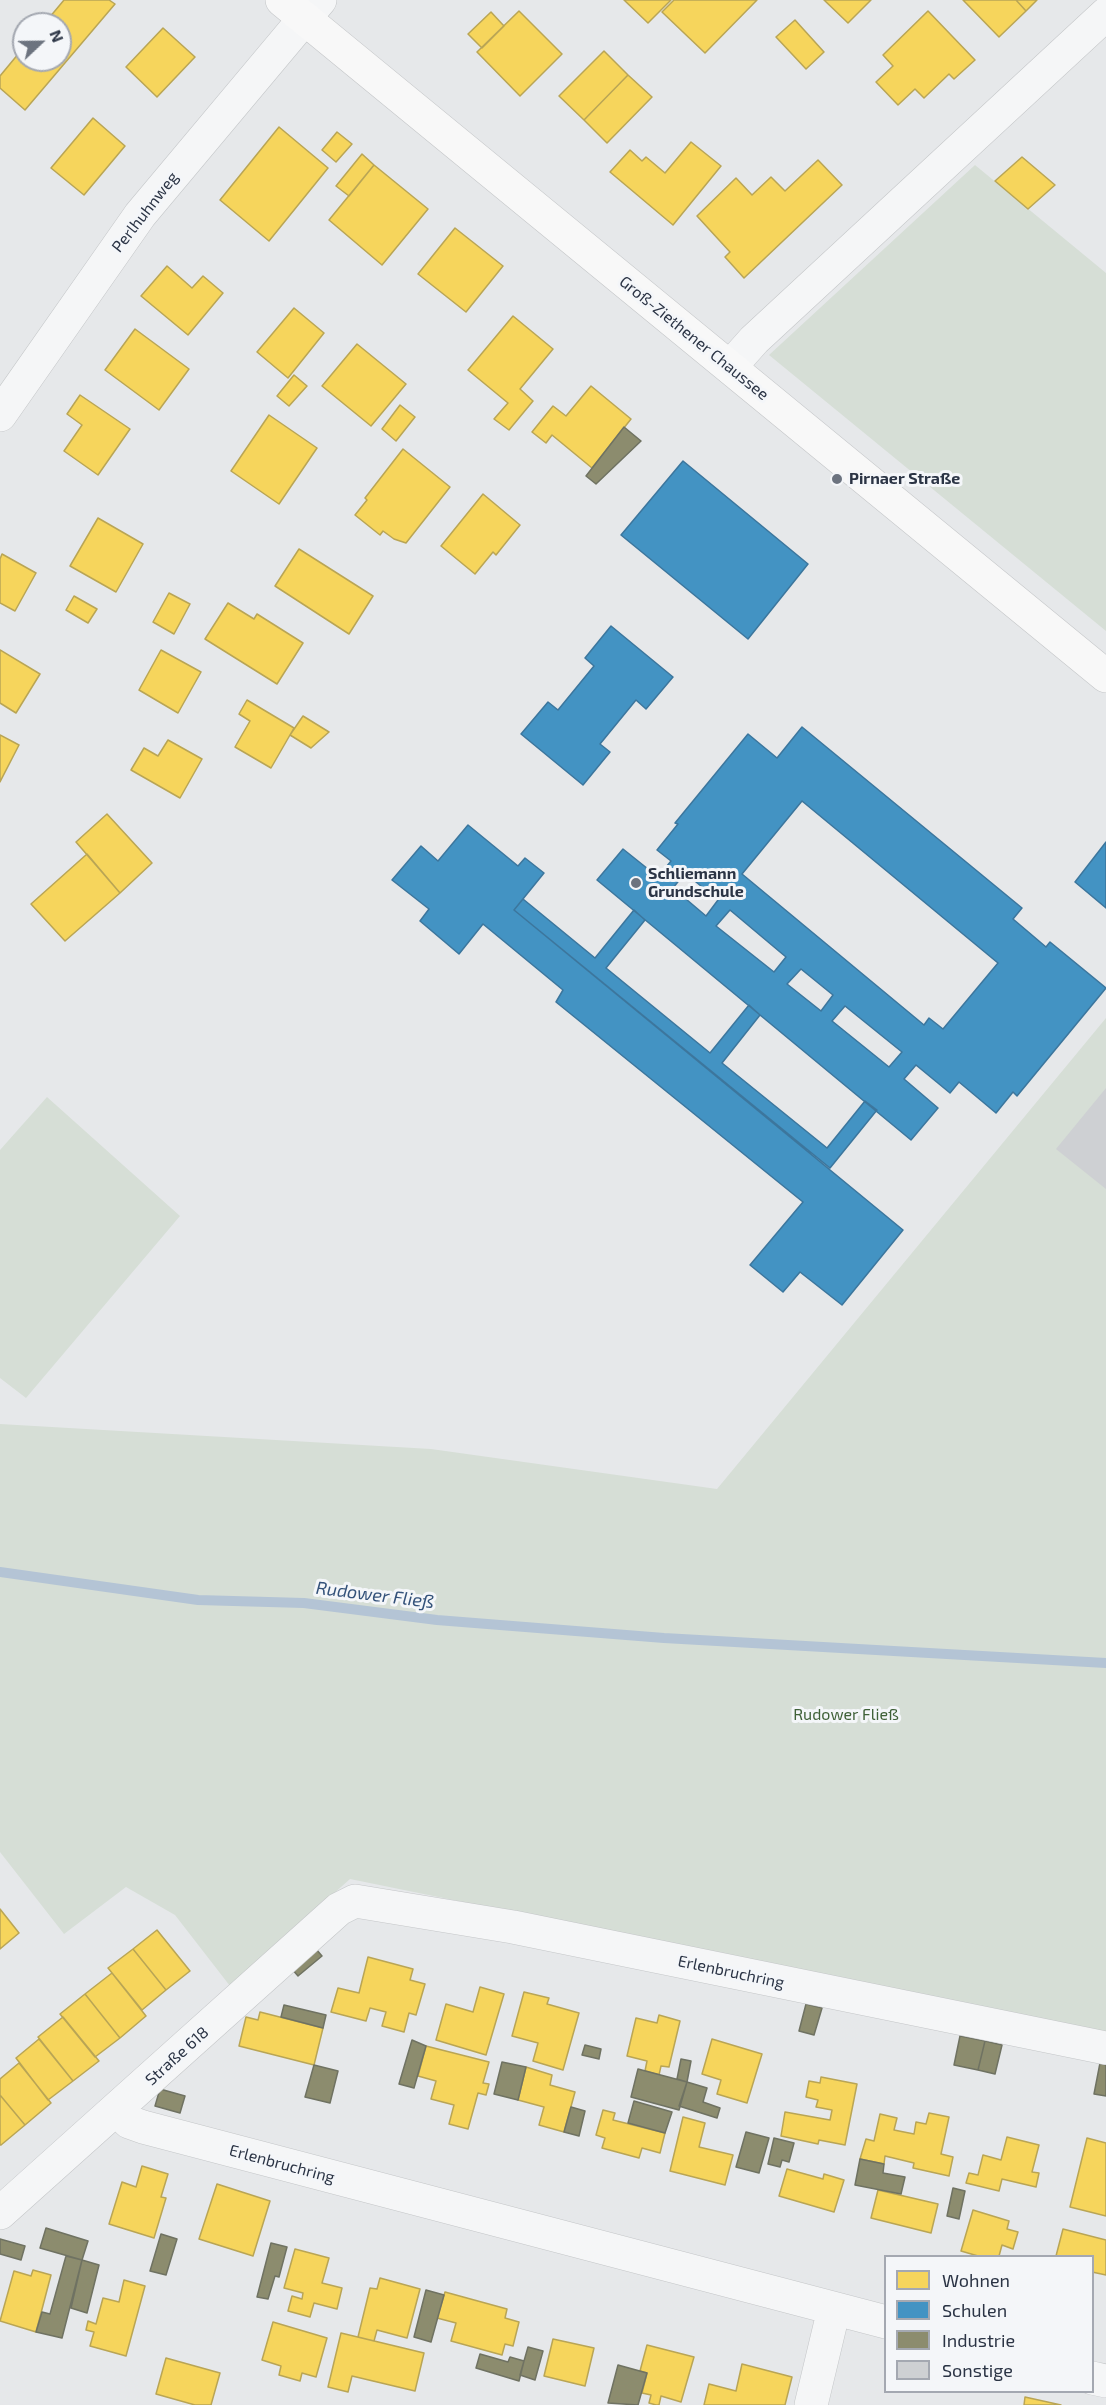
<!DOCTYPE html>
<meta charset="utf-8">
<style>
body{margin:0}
#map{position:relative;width:1106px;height:2405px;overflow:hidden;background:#e6e8ea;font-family:"Exo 2",sans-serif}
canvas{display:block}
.legend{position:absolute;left:884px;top:2255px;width:210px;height:138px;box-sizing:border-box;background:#f4f6f9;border:2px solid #a4a8b1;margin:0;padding:8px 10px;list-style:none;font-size:18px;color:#2b3445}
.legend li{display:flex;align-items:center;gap:12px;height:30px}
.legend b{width:30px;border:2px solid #a4a8b1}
.north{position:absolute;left:12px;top:12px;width:60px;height:60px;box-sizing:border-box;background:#f4f6f9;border:2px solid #a4a8b1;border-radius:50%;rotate:68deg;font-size:16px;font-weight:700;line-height:24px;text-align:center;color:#2b3445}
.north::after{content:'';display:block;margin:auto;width:21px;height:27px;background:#6c737f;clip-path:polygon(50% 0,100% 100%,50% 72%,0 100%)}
</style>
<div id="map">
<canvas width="1106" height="2405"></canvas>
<ul class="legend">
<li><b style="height:16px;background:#f6d55c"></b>Wohnen</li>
<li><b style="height:16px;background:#4393c3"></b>Schulen</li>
<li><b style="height:16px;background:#8c8c6e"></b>Industrie</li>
<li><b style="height:16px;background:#ced0d3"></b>Sonstige</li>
</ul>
<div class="north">N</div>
</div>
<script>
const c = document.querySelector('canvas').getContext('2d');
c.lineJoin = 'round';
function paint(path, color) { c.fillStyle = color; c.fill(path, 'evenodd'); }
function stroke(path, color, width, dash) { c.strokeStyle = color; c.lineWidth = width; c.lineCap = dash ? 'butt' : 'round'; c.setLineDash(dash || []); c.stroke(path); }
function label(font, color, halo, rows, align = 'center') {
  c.font = font + ' "Exo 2",sans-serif'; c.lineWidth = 6; c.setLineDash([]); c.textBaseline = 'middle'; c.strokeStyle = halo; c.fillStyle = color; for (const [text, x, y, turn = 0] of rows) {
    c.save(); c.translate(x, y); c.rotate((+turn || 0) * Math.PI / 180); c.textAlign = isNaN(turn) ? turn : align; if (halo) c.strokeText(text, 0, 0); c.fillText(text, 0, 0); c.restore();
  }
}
const green = new Path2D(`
 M975,165L1106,273V631L769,355Z
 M1106,1018V2033L350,1879L230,1986L175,1915L126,1887L64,1934L0,1852V1424L431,1449L717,1489Z
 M47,1097L180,1216L26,1398L0,1378V1150Z`);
const homes = new Path2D(`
 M64,0H109L115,4L25,110L0,88V76L24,47V60H60V24H44Z
 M624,0H671L648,23Z
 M674,0H757L705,53L662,12Z
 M824,0H871L848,23Z
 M963,0H1016L1026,11L999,37Z
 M1016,0H1037L1026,11Z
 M519,11L562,54L520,96L477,52Z
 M928,11L975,60L954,79L949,74L924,98L915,89L898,105L876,82L893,66L883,55Z
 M491,12L504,26L482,48L468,34Z
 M795,20L824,52L806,69L776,37Z
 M163,28L195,57L157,97L126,67Z
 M604,51L628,75L584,120L559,96Z
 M628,75L652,97L607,143L584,120Z
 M93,118L125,146L84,195L51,168Z
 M279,127L328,168L269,241L220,200Z
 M337,132L352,144L336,162L322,150Z
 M691,142L721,166L673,225L610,172L630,150L642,161L646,157L665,173Z
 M362,154L374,165L349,196L336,186Z
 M1022,157L1055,185L1028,209L995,181Z
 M818,160L842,185L744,278L725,257L730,252L697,216L736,178L752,195L771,177L785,191Z
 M374,165L428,209L382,265L329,220Z
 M455,228L503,266L466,312L418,274Z
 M167,266L192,288L203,276L223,293L188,335L141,296Z
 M294,308L324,333L288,378L257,352Z
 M513,316L553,349L520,389L533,401L509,430L494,419L508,403L468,370Z
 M135,329L189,369L159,410L105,370Z
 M357,344L406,384L371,426L322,386Z
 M294,375L307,386L289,406L277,396Z
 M591,386L631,419L592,468L552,435L546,443L532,432L553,406L566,416Z
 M80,395L130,429L98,475L64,451L82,425L67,414Z
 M400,405L415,417L396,441L382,429Z
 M269,415L317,448L279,504L231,471Z
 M403,449L450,487L406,543L394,539L383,531L380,535L355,515L367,500L365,498Z
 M483,494L520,525L496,555L493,552L475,574L441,546Z
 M98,518L143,544L116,592L70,566Z
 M299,549L373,596L349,634L275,586Z
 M2,554L36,573L15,611L0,603V559Z
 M169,593L190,604L174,634L153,622Z
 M74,596L97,609L88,623L66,610Z
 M228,603L254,619L257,614L303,643L277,684L205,639Z
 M0,650L40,674L16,713L0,703Z
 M161,650L201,672L178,713L139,690Z
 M247,700L294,728L271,768L235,747L250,721L239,714Z
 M303,716L329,732L311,748L290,735Z
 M0,735L19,745L0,782Z
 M168,740L202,759L180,798L131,770L144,748L158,756Z
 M107,814L152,863L120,893L76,842Z
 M87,854L120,893L65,941L31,904Z
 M0,1909L19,1933L0,1949Z
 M157,1930L190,1971L166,1990L133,1949Z
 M133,1949L166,1990L142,2010L108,1968Z
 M368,1957L413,1969L410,1980L425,1984L416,2015L409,2013L404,2032L382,2026L386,2012L370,2008L366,2021L331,2012L338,1988L359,1993Z
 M112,1973L146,2016L120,2038L85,1994Z
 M480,1987L504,1994L486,2055L436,2040L446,2004L473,2012Z
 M524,1992L549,1998L547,2004L579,2013L563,2070L533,2061L538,2043L512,2036Z
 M85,1994L120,2038L95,2057L60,2014Z
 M260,2012L323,2028L314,2065L239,2046L246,2017L258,2020Z
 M659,2015L680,2021L669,2067L661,2066L659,2075L645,2071L647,2061L627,2056L636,2018L657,2023Z
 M63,2017L99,2061L73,2081L38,2037Z
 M39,2039L73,2081L48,2100L16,2058Z
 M712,2039L762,2054L747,2103L717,2094L721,2080L702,2074Z
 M426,2046L489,2062L483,2083L489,2084L486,2095L478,2093L468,2129L449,2124L454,2105L431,2099L436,2081L418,2076Z
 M19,2063L51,2103L25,2125L0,2095V2079Z
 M526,2067L552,2075L550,2085L575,2092L564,2132L539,2125L544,2107L518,2100Z
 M821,2077L857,2084L845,2145L819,2140L818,2144L781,2136L785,2112L830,2120L832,2110L816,2107L818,2100L806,2097L809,2081L820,2083Z
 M0,2095L25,2125L1,2145H0Z
 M603,2110L615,2113L613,2120L665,2133L660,2153L642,2148L639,2158L602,2148L605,2138L596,2135Z
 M929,2113L949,2117L941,2154L953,2157L949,2176L913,2168L914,2163L885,2156L884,2164L860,2159L866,2139L874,2141L880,2114L897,2118L894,2130L914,2134L916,2122L926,2124Z
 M683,2117L705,2123L699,2147L733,2155L725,2185L670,2171Z
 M1007,2137L1039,2145L1032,2172L1039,2173L1036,2187L1002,2179L999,2191L966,2183L969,2173L978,2175L983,2155L1001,2160Z
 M1087,2138L1106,2143V2216L1070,2207Z
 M142,2166L168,2174L161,2197L166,2198L154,2238L109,2224L122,2182L136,2187Z
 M787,2169L823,2179L824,2174L844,2180L834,2212L779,2196Z
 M217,2184L270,2201L253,2256L199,2239Z
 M878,2190L938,2204L931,2233L871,2218Z
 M973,2210L1009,2221L1007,2229L1018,2232L1013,2249L1002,2245L999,2256H978L961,2251Z
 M1063,2229L1106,2240V2275L1092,2272V2256H1056Z
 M295,2249L329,2258L322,2283L342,2288L337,2309L314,2303L310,2317L288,2311L292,2296L302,2299L303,2293L284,2288Z
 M33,2270L51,2275L36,2332L0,2321L14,2271L31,2276Z
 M380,2278L420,2289L407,2338L377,2330L374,2341L358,2337L370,2288L377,2289Z
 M124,2280L145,2286L126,2356L90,2346L94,2332L86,2330L88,2321L96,2324L103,2298L119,2302Z
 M445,2292L507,2309L505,2318L519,2322L513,2346L505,2344L502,2355L451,2341L456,2323L437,2318Z
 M273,2322L327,2338L316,2377L302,2373L300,2381L279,2375L281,2366L262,2360Z
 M341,2333L424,2353L415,2391L352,2376L348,2392L328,2387Z
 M553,2339L594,2348L585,2386L544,2376Z
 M647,2345L694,2357L681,2402L661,2396L659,2405H656L649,2403L651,2395L642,2393L647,2373L640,2371Z
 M166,2358L220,2373L211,2405H195L156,2394Z
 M742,2364L792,2377L785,2405H704L709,2384L736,2391Z
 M1025,2397L1061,2405H1024Z`);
const schools = new Path2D(`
 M683,461L808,564L748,639L621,535Z
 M611,626L673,677L646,709L636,700L600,744L610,752L583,785L521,734L548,702L558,710L594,666L585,658Z
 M802,727L1022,908L1013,919L1046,947L1050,942L1106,988L1017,1096L1013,1092L996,1113L959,1082L950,1093L916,1065L904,1079L938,1108L911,1140L597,880L623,849L658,877L671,861L657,850L678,824L675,823L748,734L777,758ZM802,801L998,963L943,1029L929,1018L924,1025L742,874ZM685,873L718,900L706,916L673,888ZM730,910L786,957L774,972L716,926ZM801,969L833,995L821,1011L787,984ZM845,1006L902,1052L889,1067L832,1021Z
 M468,825L518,866L525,858L544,873L514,910L903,1230L842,1305L800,1272L783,1292L750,1265L803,1202L556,1002L563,990L483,924L459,954L420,921L429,909L392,880L421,846L438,861Z
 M1106,842V908L1075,882Z
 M523,899L595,958L634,910L645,920L606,968L710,1053L749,1005L760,1015L722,1063L827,1148L865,1101L877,1110L830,1168L514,910Z`);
const industry = new Path2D(`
 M624,427L641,441L596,484L586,476Z
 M316,1949L322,1956L298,1976L292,1969Z
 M806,2004L822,2008L814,2035L799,2031Z
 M284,2005L326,2015L323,2028L281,2017Z
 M960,2036L985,2041L978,2070L954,2065Z
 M412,2040L426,2046L414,2088L399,2084Z
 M985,2041L1002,2045L995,2074L978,2070Z
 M585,2045L601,2049L599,2059L582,2055Z
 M681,2059L691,2061L687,2082L677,2079Z
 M502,2062L526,2067L518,2100L494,2094Z
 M1100,2063L1106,2065V2096L1094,2094Z
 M314,2065L338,2071L330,2103L305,2097Z
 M638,2069L687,2082L679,2110L631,2097Z
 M687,2082L707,2088L703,2102L720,2108L717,2118L679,2106Z
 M160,2089L185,2096L180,2113L155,2106Z
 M634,2101L672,2112L665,2133L628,2123Z
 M571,2107L585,2111L579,2136L564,2132Z
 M746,2132L769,2138L759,2173L736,2167Z
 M774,2138L794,2143L789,2162L782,2160L780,2167L768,2164Z
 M860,2159L884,2164L883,2173L905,2177L901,2194L855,2185Z
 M953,2188L965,2191L959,2219L947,2216Z
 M46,2228L88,2241L82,2260L40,2248Z
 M161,2234L177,2239L166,2275L150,2271Z
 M0,2239L25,2246L21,2260L0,2254Z
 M271,2243L287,2247L279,2277L275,2276L268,2299L257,2297Z
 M66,2256L82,2260L62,2338L36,2332L42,2312L50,2314Z
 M82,2260L99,2265L87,2313L71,2308Z
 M426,2290L444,2295L431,2342L414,2337Z
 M528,2347L543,2351L535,2380L520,2375Z
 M480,2354L508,2362L510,2357L524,2361L519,2381L476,2368Z
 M618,2365L647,2373L638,2405L608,2403Z`);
const stream = new Path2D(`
 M0,1572L198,1600L304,1603L437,1620L664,1638L1106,1663`);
const building = new Path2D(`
 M1106,1088V1189L1056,1149Z`);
const street = new Path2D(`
 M730,367L754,340L1106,14
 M0,415L140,215L320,0
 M118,2110L129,2122L143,2127L886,2322
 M0,2213L339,1909L355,1901L513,1927L1106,2048
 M1092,2378L1106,2381
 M811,2405L834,2309`);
const secondary = new Path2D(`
 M282,0L1106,676`);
const markers = [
 [837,479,6,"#6c737f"],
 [636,883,6,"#6c737f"]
];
const streetNames = [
 ["Perlhuhnweg",145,212,-52],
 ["Groß-Ziethener Chaussee",694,338,39],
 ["Erlenbruchring",731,1972,12],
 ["Straße 618",177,2056,-42],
 ["Erlenbruchring",282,2164,15]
];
const poiNames = [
 ["Pirnaer Straße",849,479],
 ["Schliemann",648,874],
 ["Grundschule",648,892]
];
const parkNames = [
 ["Rudower Fließ",846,1715]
];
const waterNames = [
 ["Rudower Fließ",375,1595,7]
];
paint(green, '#d6ded6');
paint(homes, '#f6d55c');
stroke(homes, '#b9a555', 1.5);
paint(schools, '#4393c3');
stroke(schools, '#3c769d', 1.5);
paint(industry, '#8c8c6e');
stroke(industry, '#6f7262', 1.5);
stroke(stream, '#b4c4d5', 10);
paint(building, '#ced0d3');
stroke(street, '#c4c6c8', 34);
stroke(secondary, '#c4c6c8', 34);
stroke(street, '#f5f6f7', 33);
stroke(secondary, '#f8f8f8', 33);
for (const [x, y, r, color] of markers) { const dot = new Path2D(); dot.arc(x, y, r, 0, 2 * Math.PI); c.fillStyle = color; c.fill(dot); stroke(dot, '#f4f6f9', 2); }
label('16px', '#2b3445', '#f4f6f9', streetNames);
label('bold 16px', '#2b3445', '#f4f6f9', poiNames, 'left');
label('16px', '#3f6138', '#f4f6f9', parkNames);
label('italic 18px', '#34527a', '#f4f6f9', waterNames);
</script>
